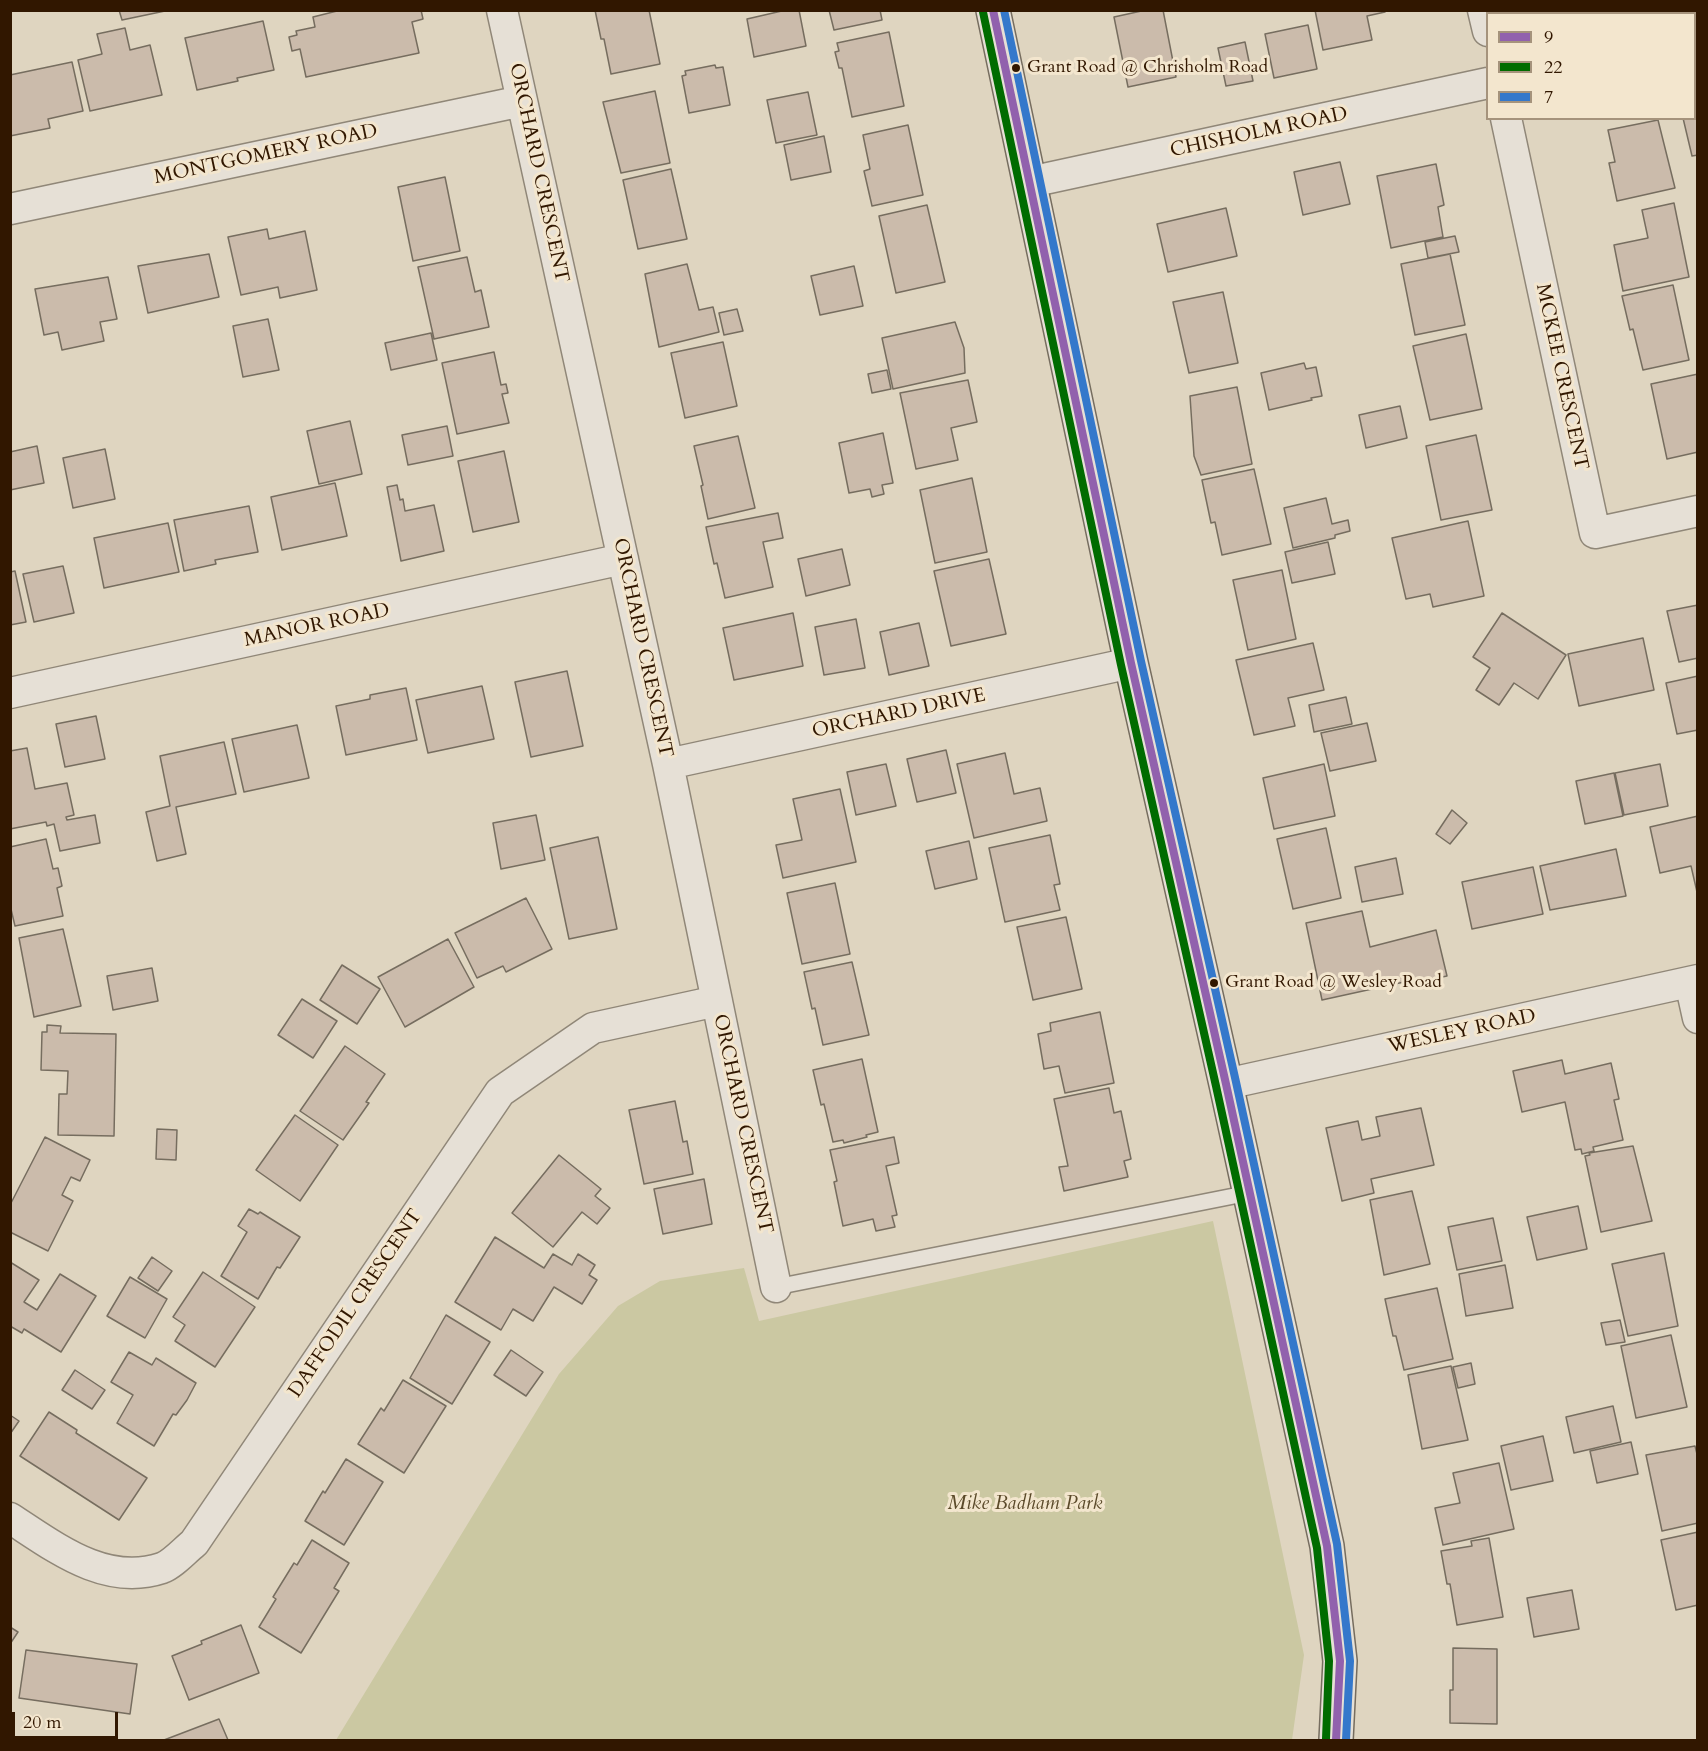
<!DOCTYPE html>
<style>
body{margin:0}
#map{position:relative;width:1708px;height:1751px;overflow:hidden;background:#dfd5c0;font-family:Cardo,serif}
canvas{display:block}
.frame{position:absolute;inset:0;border:12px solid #311700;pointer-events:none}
.legend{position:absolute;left:1486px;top:12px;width:210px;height:108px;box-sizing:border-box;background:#f3e6ce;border:2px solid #a5937c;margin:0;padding:8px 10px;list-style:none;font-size:18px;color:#311700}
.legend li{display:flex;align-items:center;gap:12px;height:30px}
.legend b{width:30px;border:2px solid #a5937c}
.scale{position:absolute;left:12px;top:1712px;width:106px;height:27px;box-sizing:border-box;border:3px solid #311700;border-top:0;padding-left:8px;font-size:18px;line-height:21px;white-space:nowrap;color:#311700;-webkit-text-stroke:4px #f3e6ce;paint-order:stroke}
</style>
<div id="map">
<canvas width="1708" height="1751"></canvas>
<div class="frame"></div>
<ul class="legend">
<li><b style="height:8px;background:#9161ad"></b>9</li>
<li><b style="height:8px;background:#006c00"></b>22</li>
<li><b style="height:8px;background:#3478cb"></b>7</li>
</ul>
<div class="scale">20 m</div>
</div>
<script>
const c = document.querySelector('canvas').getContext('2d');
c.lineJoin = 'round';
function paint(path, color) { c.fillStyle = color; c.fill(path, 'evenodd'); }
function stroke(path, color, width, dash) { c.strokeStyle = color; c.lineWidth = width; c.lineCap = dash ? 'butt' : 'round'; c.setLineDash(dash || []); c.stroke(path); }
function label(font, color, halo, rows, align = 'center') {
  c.font = font + ' Cardo,serif'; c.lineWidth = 6; c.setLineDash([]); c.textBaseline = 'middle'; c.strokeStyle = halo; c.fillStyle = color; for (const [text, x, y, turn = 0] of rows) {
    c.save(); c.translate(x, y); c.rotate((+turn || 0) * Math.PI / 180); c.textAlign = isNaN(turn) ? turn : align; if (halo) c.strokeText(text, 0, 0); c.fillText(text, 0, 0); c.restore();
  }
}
const green = new Path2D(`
 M1213,1221L1304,1655L1292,1740H336L559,1374L618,1306L660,1281L744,1268L759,1321Z`);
const building = new Path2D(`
 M119,10H165V11L122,20Z
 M341,10H421L423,19L412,22L419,53L306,77L300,49L292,51L289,37L297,35L296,31L315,27L313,17Z
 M595,10H649L660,64L611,74L604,39H601Z
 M786,10H799L806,46L754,57L747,19Z
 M829,10H880L882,20L834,30Z
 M1146,10H1163L1176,77L1128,87L1114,17Z
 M1315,10H1384L1385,12L1367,16L1372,40L1323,50Z
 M263,21L274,70L237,78L238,81L197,90L185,38Z
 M1308,25L1317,69L1274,78L1265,34Z
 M125,28L130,50L150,45L162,95L90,111L78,60L102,54L97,34Z
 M889,32L904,106L852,117L842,68H839L835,52L839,51L837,43Z
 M1245,42L1253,81L1226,86L1218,48Z
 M72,62L83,111L48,119L50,128L10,136V75Z
 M715,65L716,68L723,67L730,105L689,113L682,76L686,75L685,71Z
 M655,91L670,163L621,173L603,102Z
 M808,92L817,135L776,143L767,100Z
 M1694,112H1698V155L1692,156L1683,118H1694Z
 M1658,120L1675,188L1617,201L1609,163L1615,162L1608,130Z
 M908,125L923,195L872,206L864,171L870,169L863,135Z
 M824,136L831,172L791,180L784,145Z
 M1340,162L1350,204L1303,215L1294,172Z
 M1436,164L1444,205L1438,207L1443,237L1391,248L1377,176Z
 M671,169L687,239L638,249L623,180Z
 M445,177L460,251L413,261L398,187Z
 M1674,203L1689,277L1623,291L1614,245L1648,238L1642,210Z
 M927,205L945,282L896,293L879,216Z
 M1226,208L1237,256L1168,272L1157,224Z
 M267,229L269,239L305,231L317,290L280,298L278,287L241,295L228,237Z
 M1455,236L1459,252L1428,258L1425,242Z
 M209,254L219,297L148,313L138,266Z
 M1450,254L1465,325L1415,335L1401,264Z
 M467,257L475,292L481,290L489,327L434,339L418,267Z
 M687,264L699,310L713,307L719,332L659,347L645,274Z
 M854,266L863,306L820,315L811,276Z
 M108,277L117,319L100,322L104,341L62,350L58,332L44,335L35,289Z
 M1673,285L1689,360L1643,370L1633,329L1630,330L1622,296Z
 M1223,292L1238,363L1189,373L1173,302Z
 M737,309L743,331L724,335L719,313Z
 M268,319L279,370L243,377L233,326Z
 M955,322L964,348L965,373L893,389L882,338Z
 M431,333L437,360L391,370L385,343Z
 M1466,334L1482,409L1430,420L1413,346Z
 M723,342L737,406L685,418L671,353Z
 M494,352L501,385L506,384L508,393L502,394L509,423L457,434L442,363Z
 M1304,363L1306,369L1316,367L1322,396L1311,398L1312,400L1269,410L1261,373Z
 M887,370L891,389L872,393L868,374Z
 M1698,374V452L1667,459L1651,384Z
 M968,380L977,422L951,428L958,460L916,469L900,393Z
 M1237,387L1252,464L1201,475L1194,456L1190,396Z
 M1400,406L1407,438L1366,448L1359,415Z
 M350,421L362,474L319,484L307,431Z
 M447,426L453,456L408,465L402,435Z
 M883,433L893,483L882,485L884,494L872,497L870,489L849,493L839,443Z
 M1476,435L1492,510L1441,520L1426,446Z
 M738,436L755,508L708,519L701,486L703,485L694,446Z
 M37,446L44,483L10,490V452Z
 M105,449L115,499L73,508L63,458Z
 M504,451L519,522L473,532L458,461Z
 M1254,469L1271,544L1222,555L1215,522L1211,523L1202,480Z
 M972,478L987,552L935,563L920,490Z
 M335,483L347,536L282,550L271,497Z
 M397,485L400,500L403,499L405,511L434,505L444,551L401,561L387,487Z
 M1326,498L1332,524L1348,520L1350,531L1335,535V538L1293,548L1284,508Z
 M249,506L258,552L215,560L216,564L184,571L174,520Z
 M778,513L783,538L763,542L773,587L725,598L717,563L714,564L706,527Z
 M1468,521L1484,596L1433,607L1430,594L1406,599L1392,538Z
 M168,523L179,572L104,588L94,538Z
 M1328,542L1335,574L1292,583L1285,552Z
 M842,549L850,585L806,596L798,559Z
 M989,559L1006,634L951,646L934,571Z
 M63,566L74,613L34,622L23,574Z
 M1282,570L1296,639L1248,650L1233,580Z
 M15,571L26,622L10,625V572Z
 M1698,605V658L1679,662L1667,611Z
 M793,613L803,666L734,680L723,628Z
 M1502,613L1566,655L1538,699L1514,683L1499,705L1476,690L1490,668L1473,657Z
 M856,619L865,668L824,675L815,627Z
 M919,623L929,666L889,675L880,632Z
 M1643,638L1654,690L1579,706L1568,654Z
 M1313,643L1324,690L1288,698L1295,726L1254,735L1236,660Z
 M567,671L583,746L531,757L515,682Z
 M1698,676V730L1677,734L1666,683Z
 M482,686L494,739L428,753L416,700Z
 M406,688L417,740L346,755L336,706L370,699V695Z
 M1346,697L1352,724L1314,732L1309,705Z
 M96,716L105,759L65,767L56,724Z
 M1367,723L1376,761L1330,771L1321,733Z
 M297,725L309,778L244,792L232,739Z
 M224,742L236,794L176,807L186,854L157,861L146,812L170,806L160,756Z
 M27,748L35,789L67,783L74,815L66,817L67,820L95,815L100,843L60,851L54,824L47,826L46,822L10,829V751Z
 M946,750L956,793L917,802L907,759Z
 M1005,753L1014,794L1040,788L1047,821L974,838L957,764Z
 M886,764L896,806L856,815L847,772Z
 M1324,764L1335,816L1274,829L1263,778Z
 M1660,764L1668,806L1624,815L1615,773Z
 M1614,773L1623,816L1585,824L1576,781Z
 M840,789L856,862L783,878L776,845L802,840L793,799Z
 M1452,810L1467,823L1450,844L1436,834Z
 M536,815L545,860L501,869L493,823Z
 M1698,816V892H1697L1691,866L1660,873L1650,827Z
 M1326,828L1341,898L1293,909L1277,839Z
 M1050,835L1060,884L1054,885L1060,910L1005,922L989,848Z
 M598,837L617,929L569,939L550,848Z
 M46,839L53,869L58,868L62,886L57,888L63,916L15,926L10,905V847Z
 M969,841L977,879L935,889L926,851Z
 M1616,849L1626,896L1550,910L1540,866Z
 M1396,858L1403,894L1362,902L1355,867Z
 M1533,867L1543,914L1472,929L1462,882Z
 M835,883L850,954L802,964L787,893Z
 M526,898L552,949L506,972L503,966L477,978L455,933Z
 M1362,911L1370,947L1436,930L1447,976L1404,985V982L1322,1000L1306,923Z
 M1066,917L1082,989L1033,1000L1017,927Z
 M63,929L81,1006L34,1017L19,938Z
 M448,939L474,987L405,1027L378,977Z
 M852,962L869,1035L823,1045L815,1008L812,1009L804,972Z
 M342,965L380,989L357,1024L320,1000Z
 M152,968L158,1001L113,1010L107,976Z
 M302,999L337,1021L313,1058L278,1035Z
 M1100,1012L1114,1083L1065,1093L1059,1066L1044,1069L1038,1034L1051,1031L1050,1023Z
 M47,1025L61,1026L60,1033L116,1034L114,1136L58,1135L59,1094H67L68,1071L41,1070L42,1032H47Z
 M345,1046L385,1074L366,1102L369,1103L343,1140L300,1111Z
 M862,1059L878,1132L866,1135L867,1137L844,1143L843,1140L833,1142L824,1104L821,1105L813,1070Z
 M1562,1060L1565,1074L1611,1063L1619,1099L1614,1100L1623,1140L1593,1147L1594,1151L1582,1154L1581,1149L1575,1150L1565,1102L1522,1112L1513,1071Z
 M1109,1088L1114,1113L1121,1111L1131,1159L1124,1161L1128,1177L1064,1191L1059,1167L1068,1166L1054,1099Z
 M675,1101L683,1142L687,1141L693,1174L644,1184L629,1110Z
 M1421,1108L1434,1165L1371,1179L1374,1193L1342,1201L1326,1128L1358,1121L1362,1140L1380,1136L1376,1117Z
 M295,1115L338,1145L300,1201L256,1170Z
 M157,1129L177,1130L176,1160L156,1159Z
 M45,1137L90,1160L80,1181L71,1177L62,1195L73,1201L48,1251L10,1232V1205Z
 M894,1137L899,1163L886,1166L897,1215L892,1216L895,1227L876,1231L873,1219L843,1226L834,1182L837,1181L830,1150Z
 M1633,1146L1652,1221L1601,1232L1585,1156L1590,1155L1589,1153Z
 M559,1155L601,1189L595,1196L610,1208L597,1224L582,1212L553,1247L512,1213Z
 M704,1179L712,1224L663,1234L654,1189Z
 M1412,1191L1430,1264L1384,1275L1370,1200Z
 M1578,1206L1587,1249L1537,1260L1527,1217Z
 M249,1209L258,1214L260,1212L300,1237L280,1268L277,1267L258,1299L221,1276L247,1232L238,1226Z
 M1493,1218L1502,1261L1457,1270L1448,1227Z
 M495,1237L544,1268L553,1254L572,1265L578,1254L595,1265L589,1275L597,1280L582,1304L554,1287L533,1321L513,1309L501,1330L455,1302Z
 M1664,1253L1678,1326L1628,1336L1612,1264Z
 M152,1257L172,1271L158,1291L138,1278Z
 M10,1262L39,1280L24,1302L37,1310L60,1274L96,1296L61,1352L24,1329L22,1333L10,1326Z
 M1505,1265L1513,1308L1466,1316L1459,1274Z
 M203,1272L255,1307L215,1367L175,1341L185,1325L173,1317Z
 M130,1277L167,1299L145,1338L107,1316Z
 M1437,1288L1453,1359L1404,1370L1396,1336H1393L1385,1299Z
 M446,1315L490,1342L452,1404L410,1378Z
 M1620,1320L1625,1342L1606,1345L1601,1323Z
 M1671,1335L1687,1407L1636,1418L1621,1346Z
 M511,1350L543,1372L526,1396L494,1375Z
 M129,1352L152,1365L156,1358L196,1383L187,1400L176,1415L173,1414L154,1446L117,1423L133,1395L111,1382Z
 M1471,1363L1475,1384L1458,1388L1453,1367Z
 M1451,1366L1468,1440L1422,1449L1408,1375Z
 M75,1370L105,1390L92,1409L62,1390Z
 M403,1380L446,1406L404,1473L358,1444L381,1408L384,1411Z
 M1613,1406L1621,1442L1574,1453L1566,1417Z
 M49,1412L77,1430L76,1433L147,1478L119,1520L20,1456Z
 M10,1415L19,1421L10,1434Z
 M1543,1436L1553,1481L1511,1490L1501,1446Z
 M1631,1442L1638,1474L1597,1483L1590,1451Z
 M1695,1446L1698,1458V1523L1662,1531L1646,1455Z
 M346,1459L383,1482L344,1545L305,1521L323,1491L325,1493Z
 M1499,1463L1514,1529L1443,1545L1435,1508L1460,1503L1453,1473Z
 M1698,1532V1605L1676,1610L1661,1540Z
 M1489,1538L1503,1617L1457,1625L1450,1584H1447L1441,1551L1472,1546L1471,1541Z
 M312,1540L349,1563L334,1588L339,1591L301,1653L259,1627L276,1599L273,1597L294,1563L297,1565Z
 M1572,1590L1579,1629L1534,1637L1527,1598Z
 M241,1625L259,1673L189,1700L172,1656L202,1644L201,1641Z
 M10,1627L18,1632L10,1644Z
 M1453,1648L1497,1649V1724L1450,1723V1690H1453Z
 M26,1650L137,1664L130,1714L19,1698Z
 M219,1719L228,1740H164Z`);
const lane = new Path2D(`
 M776,1287L1249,1193`);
const street = new Path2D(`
 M502,10L668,764L776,1287
 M1483,10L1488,31
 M1694,38L1698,37
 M1506,118L1595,533L1698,511
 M1030,182L1488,83
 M10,209L522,101
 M10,693L623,559
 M668,764L1131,663
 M1690,982L1698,1018
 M1226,1084L1698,980
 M10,1518C55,1547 105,1587 162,1568C173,1564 185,1550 194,1543L500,1092L593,1028L717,1001`);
const secondary = new Path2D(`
 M993,10L1131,663L1226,1084L1327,1546L1340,1661L1336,1740`);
const bus1 = new Path2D(`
 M993,10L1131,663L1226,1084L1327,1546L1340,1661L1336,1740`);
const bus2 = new Path2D(`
 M983,12L1121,665L1216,1086L1317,1548L1329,1661L1326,1739`);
const bus3 = new Path2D(`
 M1004,10L1141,661L1236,1082L1337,1544L1350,1661L1346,1740`);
const markers = [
 [1016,68,5,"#311700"],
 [1214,983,5,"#311700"]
];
const busNames = [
 ["Grant Road @ Chrisholm Road",1027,68],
 ["Grant Road @ Wesley Road",1225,983]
];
const streetNames = [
 ["CHISHOLM ROAD",1259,133,-12],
 ["MONTGOMERY ROAD",266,155,-12],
 ["ORCHARD CRESCENT",538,173,78],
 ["MCKEE CRESCENT",1561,377,78],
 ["MANOR ROAD",317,626,-12],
 ["ORCHARD CRESCENT",642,648,78],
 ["ORCHARD DRIVE",899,714,-12],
 ["WESLEY ROAD",1462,1032,-12],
 ["ORCHARD CRESCENT",742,1124,78],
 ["DAFFODIL CRESCENT",356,1304,-56]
];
const parkNames = [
 ["Mike Badham Park",1025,1504]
];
paint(green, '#cbc8a2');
paint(building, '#cbbbab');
stroke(building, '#766d5f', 1.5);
stroke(lane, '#908778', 18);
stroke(street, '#908778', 33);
stroke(secondary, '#766d5f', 36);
stroke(lane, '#e6e0d6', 15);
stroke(street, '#e6e0d6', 30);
stroke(secondary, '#e6e0d6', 33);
stroke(bus1, '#9161ad', 8);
stroke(bus2, '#006c00', 8);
stroke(bus3, '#3478cb', 8);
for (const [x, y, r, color] of markers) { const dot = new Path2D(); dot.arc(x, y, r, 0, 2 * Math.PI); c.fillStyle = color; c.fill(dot); stroke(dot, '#f3e6ce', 2); }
label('18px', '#311700', '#f3e6ce', busNames, 'left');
label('20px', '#311700', '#f3e6ce', streetNames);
label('italic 20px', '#5a4929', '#f3e6ce', parkNames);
</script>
